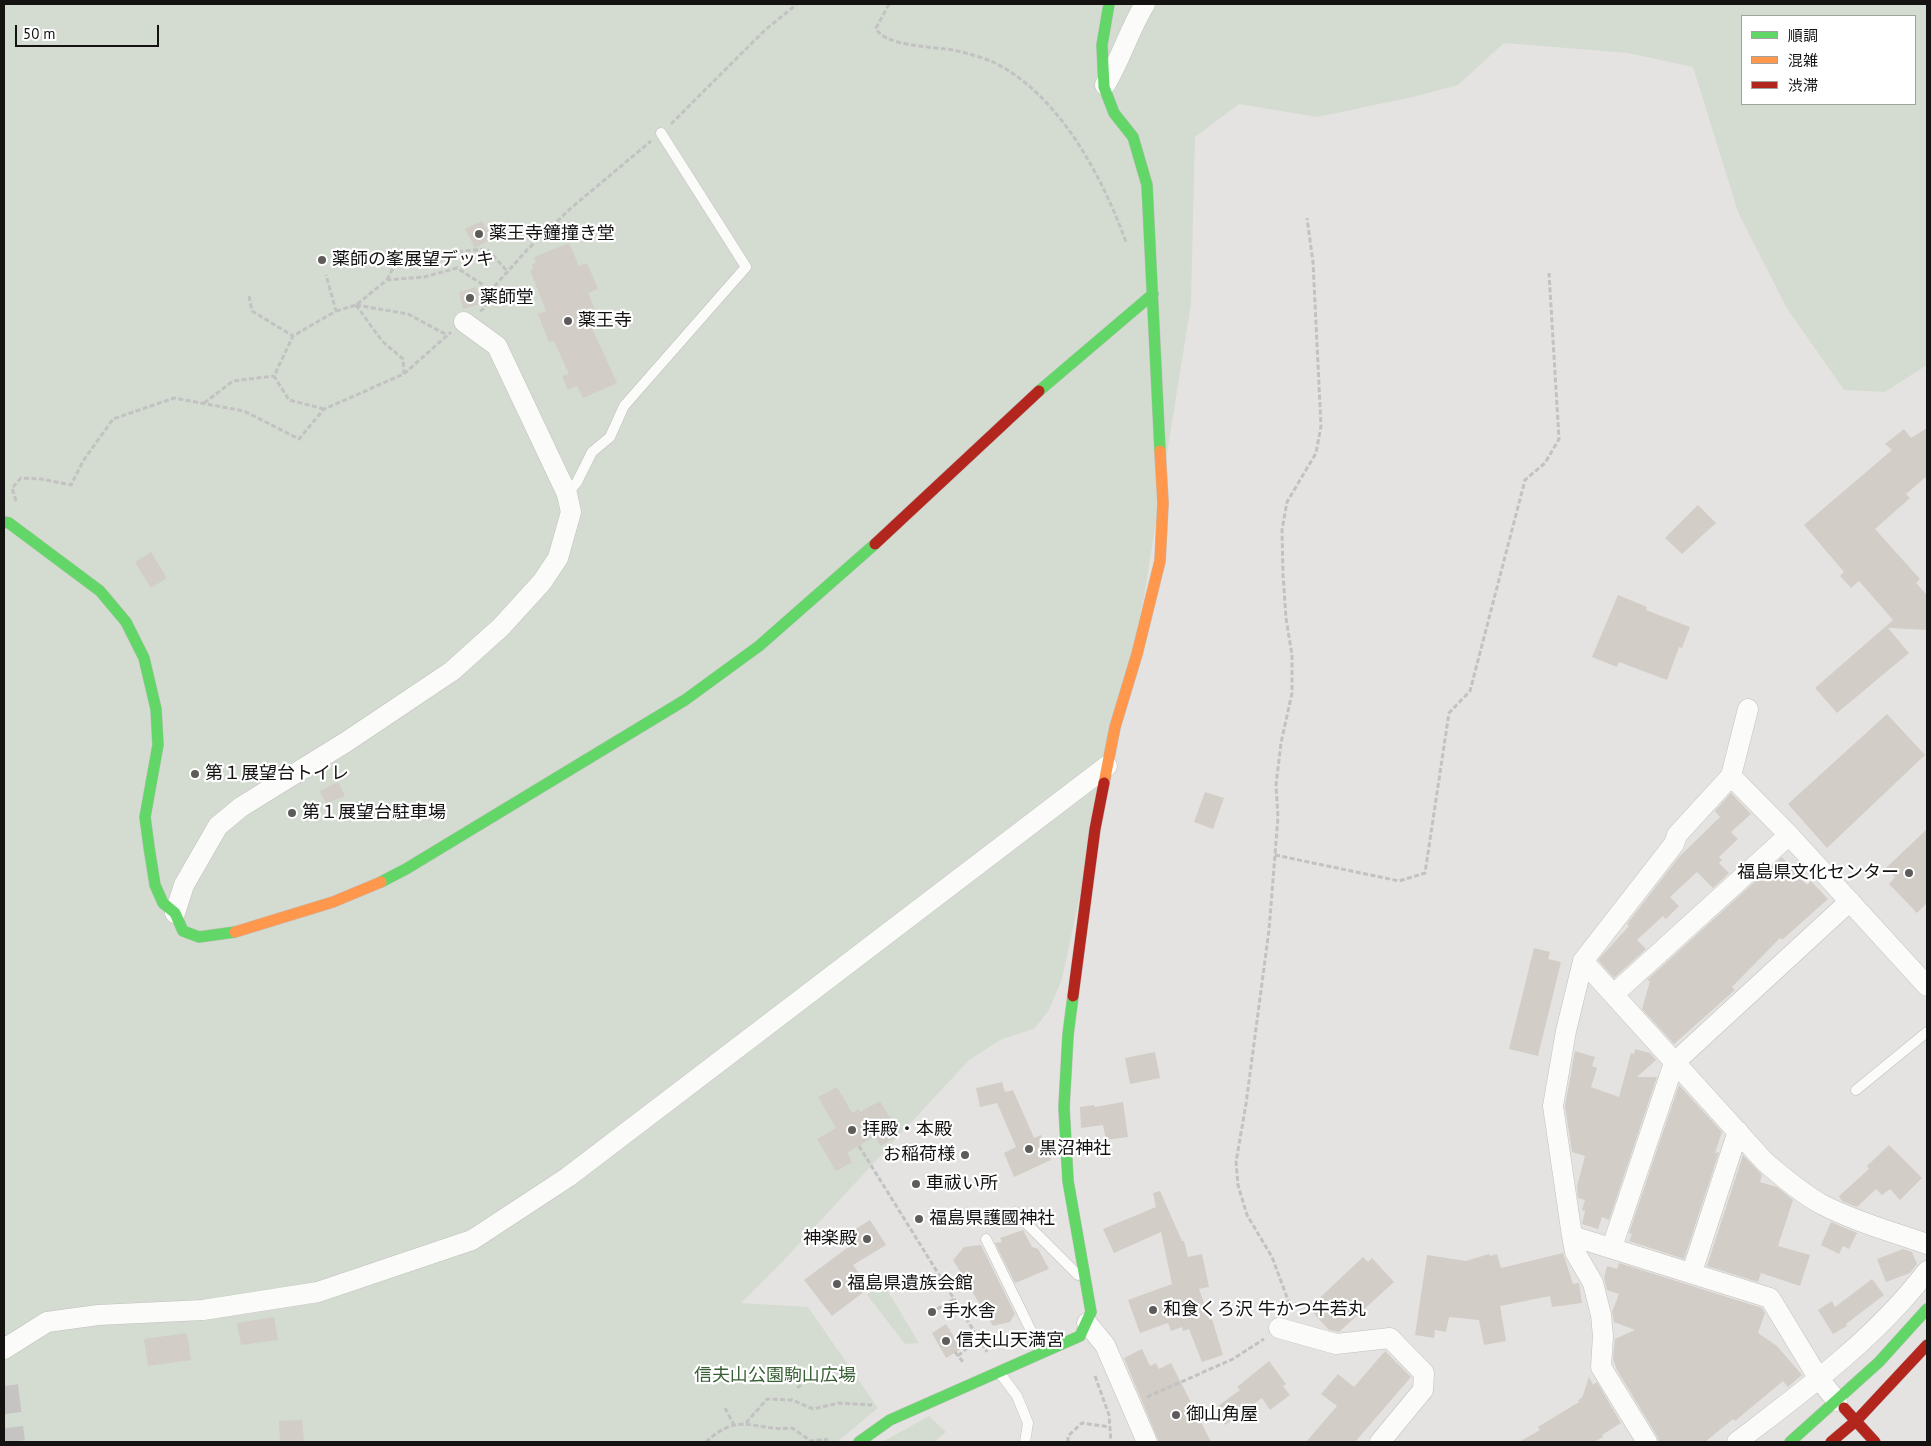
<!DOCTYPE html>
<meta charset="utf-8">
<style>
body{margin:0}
#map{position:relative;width:1931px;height:1446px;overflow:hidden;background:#e5e3e1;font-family:"PT Sans","Noto Sans JP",sans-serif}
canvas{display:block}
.frame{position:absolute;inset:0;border:5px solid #141312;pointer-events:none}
.legend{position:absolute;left:1741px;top:15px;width:175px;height:90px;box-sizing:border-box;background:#fff;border:1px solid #a1a1a0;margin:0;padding:6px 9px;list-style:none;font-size:15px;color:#141312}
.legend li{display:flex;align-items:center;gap:10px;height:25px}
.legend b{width:25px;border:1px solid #a1a1a0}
.scale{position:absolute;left:15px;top:25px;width:144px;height:22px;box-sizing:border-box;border:2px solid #141312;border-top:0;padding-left:6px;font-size:15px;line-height:18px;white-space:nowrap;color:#141312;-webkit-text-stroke:4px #fff;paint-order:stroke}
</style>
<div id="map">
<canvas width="1931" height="1446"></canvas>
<div class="frame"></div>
<ul class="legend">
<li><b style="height:6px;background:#63d668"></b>順調</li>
<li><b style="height:6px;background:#ff974d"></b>混雑</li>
<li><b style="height:6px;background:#b3261e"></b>渋滞</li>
</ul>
<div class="scale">50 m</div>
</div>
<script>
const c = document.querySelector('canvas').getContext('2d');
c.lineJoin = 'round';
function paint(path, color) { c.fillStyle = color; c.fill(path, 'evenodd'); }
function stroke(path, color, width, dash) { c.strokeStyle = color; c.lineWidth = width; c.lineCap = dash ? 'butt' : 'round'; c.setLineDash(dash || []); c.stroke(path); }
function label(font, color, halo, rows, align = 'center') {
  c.font = font + ' "PT Sans","Noto Sans JP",sans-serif'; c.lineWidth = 4.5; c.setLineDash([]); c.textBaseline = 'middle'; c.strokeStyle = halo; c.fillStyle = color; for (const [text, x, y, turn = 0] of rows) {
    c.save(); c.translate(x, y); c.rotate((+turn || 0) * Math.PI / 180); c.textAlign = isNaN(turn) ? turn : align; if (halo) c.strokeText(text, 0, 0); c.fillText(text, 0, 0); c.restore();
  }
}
const green = new Path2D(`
 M4,4H1927V365L1885,392L1844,390L1786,307L1738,212L1693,67L1628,53L1504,43L1458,85L1413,97L1317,117L1239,104L1195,137L1191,304L1144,597L1062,979L1049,1010L1034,1029L1002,1039L969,1060L785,1259L741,1303L808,1307L878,1408L837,1442H4ZM1742,16H1915V104H1742Z
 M877,1273L919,1343L905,1344L867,1295L874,1289L868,1278Z
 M929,1416L946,1432L934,1442H882Z`);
const building = new Path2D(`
 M482,221L493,238L475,248L465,229Z
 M569,243L579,266L587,263L598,289L588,293L597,315L594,316L599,326L592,328L617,383L583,398L577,386L568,390L562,376L569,374L554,341L549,342L538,314L546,311L530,270L533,269L532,264L536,263L534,257Z
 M476,287L481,304L463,309L459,292Z
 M1927,428V476L1906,494L1910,498L1875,529L1920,579L1916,583L1927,595V630L1888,628L1909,653L1837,713L1815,688L1893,620L1859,581L1851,588L1840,576L1844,572L1804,525L1892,450L1885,444L1904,429L1911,438Z
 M1698,505L1716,523L1682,554L1665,538Z
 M151,552L167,578L151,588L135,562Z
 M1618,595L1647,607L1646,610L1690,627L1682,648L1679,647L1667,680L1619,662L1617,667L1592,657Z
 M1887,714L1925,755L1827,848L1788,804Z
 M338,782L345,796L326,804L320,791Z
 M1205,792L1224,798L1213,829L1194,822Z
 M1731,793L1751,814L1731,832L1738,839L1719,857L1722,860L1719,863L1729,873L1713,888L1697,872L1670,897L1679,906L1666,919L1663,916L1637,940L1646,949L1614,978L1598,960L1629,926L1627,924L1679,857L1720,817L1715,811Z
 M1927,829V903L1917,913L1889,884L1895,877L1886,868Z
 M1782,857L1807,885L1811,881L1828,899L1782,940L1780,938L1732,987L1735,990L1674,1044L1642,1009L1650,981L1647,980Z
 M1534,948L1550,952L1548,959L1561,962L1538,1056L1509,1049Z
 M1635,1049L1650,1053L1656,1060L1637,1077H1657L1609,1220L1602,1217L1598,1229L1582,1224L1585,1211L1582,1210L1585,1200L1578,1198L1577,1186L1585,1156L1572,1152L1565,1106L1575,1051L1595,1057L1592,1066L1597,1068L1591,1087L1619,1097L1631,1053L1634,1054Z
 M1155,1052L1160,1078L1130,1084L1125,1058Z
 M1002,1082L1005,1092L1013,1090L1034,1138L1041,1135L1051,1160L1014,1177L1004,1153L1016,1147L997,1103L980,1107L976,1088Z
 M1679,1085L1722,1132L1715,1153L1719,1152L1684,1259L1629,1241L1632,1234L1629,1233Z
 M837,1087L852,1113L859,1109L860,1112L880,1101L900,1135L880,1146L875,1136L847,1153L852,1162L836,1171L817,1139L836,1128L818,1097Z
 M1123,1102L1128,1137L1106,1140L1103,1125L1081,1128L1080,1107L1094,1105L1095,1107Z
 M1889,1145L1922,1178L1900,1200L1890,1189L1882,1195L1876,1189L1857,1207L1842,1201L1839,1196L1869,1169L1867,1166Z
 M1743,1155L1762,1175L1760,1182L1777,1187L1793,1200L1778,1246L1810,1255L1800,1286L1761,1273L1758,1282L1707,1266Z
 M1160,1191L1182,1241H1184L1188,1257L1202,1254L1209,1287L1199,1289L1210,1320L1212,1319L1223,1355L1202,1362L1189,1329L1183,1331L1182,1327L1171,1331L1168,1323L1140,1333L1128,1300L1172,1284L1161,1232L1114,1253L1103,1229L1156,1207L1153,1193Z
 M870,1220L886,1245L853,1265L869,1288L832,1316L804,1280L855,1242L849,1233Z
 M1831,1222L1857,1233L1849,1249L1843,1246L1839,1254L1821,1245Z
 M1023,1230L1032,1247L1038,1249L1049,1269L1015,1283L995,1243L1002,1242L1000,1238Z
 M981,1245L1015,1314L1010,1322L993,1326L953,1260L964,1247Z
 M1903,1249L1912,1252L1917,1264L1910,1273L1886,1282L1877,1259Z
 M1563,1253L1573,1284L1579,1283L1582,1303L1552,1307L1550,1296L1500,1306L1506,1341L1484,1345L1479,1320L1449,1317L1446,1332L1435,1330L1434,1338L1415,1335L1427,1255L1466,1261L1489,1254L1490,1256L1497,1254L1501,1268Z
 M1363,1257L1368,1262L1372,1258L1394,1282L1339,1332L1329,1330L1309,1308Z
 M1619,1263L1762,1308L1765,1313L1758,1333L1777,1346L1802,1375L1788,1387L1783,1381L1735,1421L1733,1419L1705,1442H1659L1657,1436L1617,1370L1613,1359L1615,1339L1635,1330L1614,1322L1612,1312L1619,1294L1607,1290L1604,1278L1607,1266L1617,1269Z
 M1872,1279L1884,1295L1846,1324L1847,1326L1833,1334L1818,1310L1832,1301L1835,1307Z
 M274,1317L278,1340L241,1345L237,1323Z
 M946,1324L961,1349L946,1358L932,1333Z
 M187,1333L191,1360L148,1366L144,1339Z
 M1142,1349L1150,1366L1156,1363L1159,1369L1171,1363L1211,1442H1159L1124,1358Z
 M1385,1351L1411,1377L1355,1442H1306L1337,1406L1321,1394L1338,1374L1354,1387Z
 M1269,1361L1286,1384L1283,1386L1290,1395L1270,1410L1262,1398L1225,1425L1218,1406L1240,1390L1237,1387Z
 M1589,1377L1593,1385L1597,1382L1621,1423L1602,1435L1603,1437L1594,1442H1519L1540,1430L1538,1427L1579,1402L1578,1400L1582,1398Z
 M302,1420L304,1441L280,1442L279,1421Z`);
const highwayTunnel = new Path2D(`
 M4,1386L11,1442`);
const path = new Path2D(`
 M889,4L876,28C882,46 936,47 953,50C967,53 981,57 993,62C1059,94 1102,176 1126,242
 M671,124L765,30L797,4
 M387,280L394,266L412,256L487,249L508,272
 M249,296L252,311L293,336
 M356,305L408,314L447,335
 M356,305L382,341L403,359L404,374
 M336,311L356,305L387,280L424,277L457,268L491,290
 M480,311L485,308L491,290L528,249L571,208L651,141
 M204,403L233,381L274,376
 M324,409L289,400L274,376L293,336L336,311L326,275
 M16,501L12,488L21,478L41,479L71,485L83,461L113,419L174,398L244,411L299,439L324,409L404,374L451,332
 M1275,855L1399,881L1425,873L1449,713L1470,691L1525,480L1545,463L1559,439L1549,273
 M859,1146L987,1352
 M937,1309L954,1299
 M1286,1312L1288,1300L1272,1257L1247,1215L1238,1185L1236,1162L1246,1104L1269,930L1278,817L1276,785L1281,743L1292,693V655L1286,618L1283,575L1282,530L1287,502L1316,453L1321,426L1313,262L1307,218
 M955,1352L963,1362
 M958,1356L978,1338
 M1095,1376L1109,1415L1111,1442
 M797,1388L805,1382
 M1147,1397L1233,1359L1264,1339
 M725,1408L734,1425
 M746,1423L767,1399L792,1400L813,1409L839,1403L872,1405
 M706,1442C740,1410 755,1432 792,1428L811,1441L828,1439
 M1068,1442V1436L1082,1423L1110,1427`);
const lane = new Path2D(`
 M567,494L577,482L592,452L610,437L624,406L746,267L661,133
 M1856,1090L1927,1032
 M1015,1212L1078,1275
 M986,1239L1042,1353
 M999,1372L1017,1396L1028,1423L1025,1442`);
const street = new Path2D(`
 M1105,85C1121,59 1129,30 1145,4
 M1731,776L1789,835L1927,986
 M175,913L184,885L218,826L241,807L346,742L452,671L501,627L542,582L558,558L571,512L567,494L497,346L464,322
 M1583,961L1765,1162C1783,1177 1802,1194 1823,1205C1856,1222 1893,1232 1927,1244
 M1614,994L1789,835
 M1572,1236L1770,1298L1819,1379L1837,1401
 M1612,1247L1674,1063L1850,901
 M1692,1272L1738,1131
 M1087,1323L1105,1345L1147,1442
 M1279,1328L1336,1344L1390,1338L1424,1373L1423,1390L1380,1442
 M4,1349L47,1322L98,1315L203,1310L318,1292L472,1240L568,1177L1107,766
 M1647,1442L1601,1367L1603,1336L1601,1315L1593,1283L1575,1252L1572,1236L1553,1106L1566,1031L1583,961L1674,844L1677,835L1731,776L1748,709
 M1737,1442C1805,1390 1875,1339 1927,1271`);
const fast = new Path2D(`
 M1109,4L1102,45L1104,87L1114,113L1133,137L1147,185L1160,451
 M1039,391L1153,294
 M4,522L9,523L100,591L126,622L144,658L156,709L158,745L145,817L149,847L155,885L163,903L175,913L183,931L199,937L235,932
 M381,882L406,869L685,700L759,646L875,544
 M859,1442L890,1420L1080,1336L1091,1312L1068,1181L1064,1107L1068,1035L1073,996
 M1790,1442L1879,1362L1927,1309`);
const slow = new Path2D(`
 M1104,783L1115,727L1137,654L1160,561L1163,503L1160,451
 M235,932L333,902L381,882`);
const jam = new Path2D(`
 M875,544L1039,391
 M1073,996L1095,829L1104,783
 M1844,1408L1875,1442
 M1831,1442L1857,1420L1927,1345`);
const markers = [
 [479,234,5,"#5d5c5a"],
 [322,260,5,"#5d5c5a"],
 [470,298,5,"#5d5c5a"],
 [568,321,5,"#5d5c5a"],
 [195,774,5,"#5d5c5a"],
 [292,813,5,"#5d5c5a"],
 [1909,873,5,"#5d5c5a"],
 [852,1130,5,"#5d5c5a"],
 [1029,1149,5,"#5d5c5a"],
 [965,1155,5,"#5d5c5a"],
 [916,1184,5,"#5d5c5a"],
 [919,1219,5,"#5d5c5a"],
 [867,1239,5,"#5d5c5a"],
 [837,1284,5,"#5d5c5a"],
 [1153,1310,5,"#5d5c5a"],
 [932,1312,5,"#5d5c5a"],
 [946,1341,5,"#5d5c5a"],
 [1176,1415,5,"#5d5c5a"]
];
const poiNames = [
 ["薬王寺鐘撞き堂",489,234],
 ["薬師の峯展望デッキ",332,260],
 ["薬師堂",480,298],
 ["薬王寺",578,321],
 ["第１展望台トイレ",205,774],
 ["第１展望台駐車場",302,813],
 ["福島県文化センター",1899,873,"right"],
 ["拝殿・本殿",862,1130],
 ["黒沼神社",1039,1149],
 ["お稲荷様",955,1155,"right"],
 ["車祓い所",926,1184],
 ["福島県護國神社",929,1219],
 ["神楽殿",857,1239,"right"],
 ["福島県遺族会館",847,1284],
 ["和食くろ沢 牛かつ牛若丸",1163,1310],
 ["手水舎",942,1312],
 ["信夫山天満宮",956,1341],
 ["御山角屋",1186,1415]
];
const parkNames = [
 ["信夫山公園駒山広場",775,1376]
];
paint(green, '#d4dcd1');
paint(building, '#d2cdc6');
stroke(highwayTunnel, '#c6c4c2', 28, [28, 14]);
stroke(lane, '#c1c0be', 11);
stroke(street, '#c1c0be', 21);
stroke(fast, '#c1c0be', 12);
stroke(slow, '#c1c0be', 12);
stroke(jam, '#c1c0be', 12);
stroke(path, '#c2c2c2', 3, [5, 2.5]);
stroke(lane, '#fbfbfa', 10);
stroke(street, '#fbfbfa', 20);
stroke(fast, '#63d668', 11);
stroke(slow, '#ff974d', 11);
stroke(jam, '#b3261e', 11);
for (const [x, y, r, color] of markers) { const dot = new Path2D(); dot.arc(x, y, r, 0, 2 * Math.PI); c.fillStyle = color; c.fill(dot); stroke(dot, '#fff', 2); }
label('18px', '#141312', '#fff', poiNames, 'left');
label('18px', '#396034', '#fff', parkNames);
</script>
